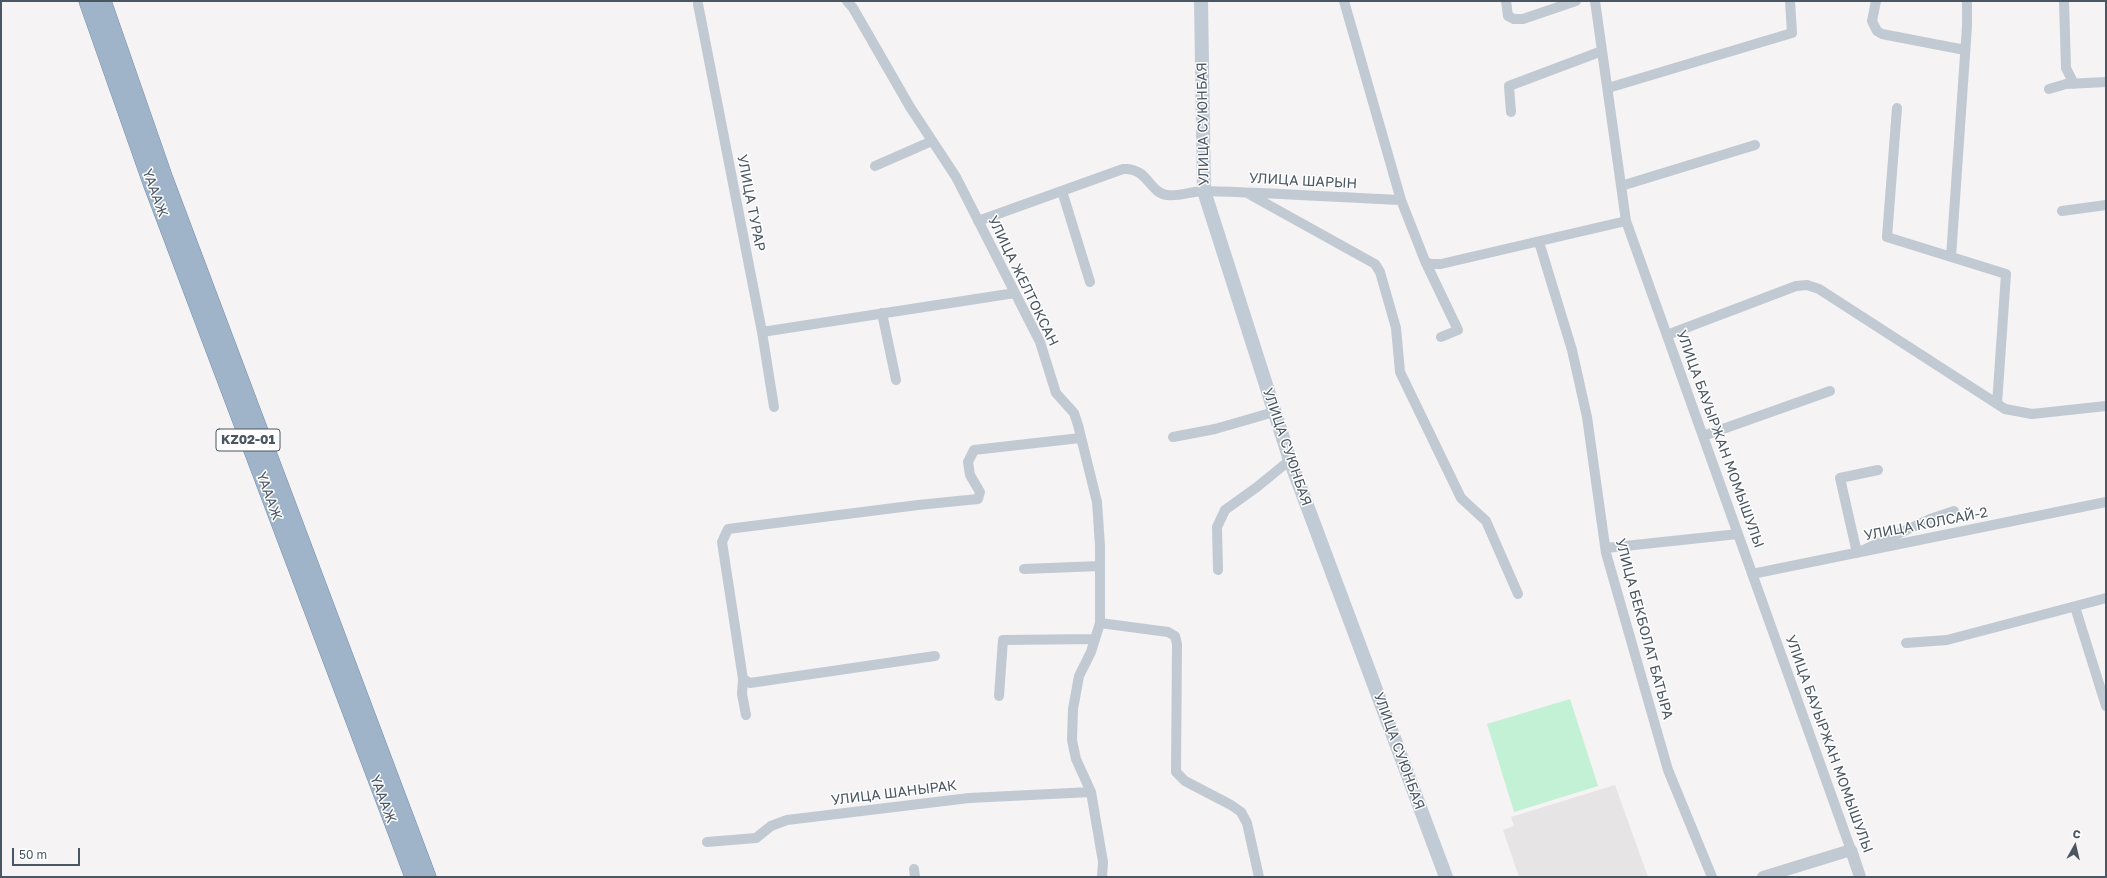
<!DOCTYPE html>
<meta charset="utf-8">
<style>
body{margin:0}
#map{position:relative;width:2107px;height:878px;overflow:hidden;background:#f5f3f3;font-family:"Golos Text",sans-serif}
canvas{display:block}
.frame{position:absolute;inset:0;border:2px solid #4a5661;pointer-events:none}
.north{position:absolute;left:2055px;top:826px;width:40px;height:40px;-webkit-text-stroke:3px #fff;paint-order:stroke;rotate:8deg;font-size:11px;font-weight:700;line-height:16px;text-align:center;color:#4a5661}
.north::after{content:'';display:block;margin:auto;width:14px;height:18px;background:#4a5661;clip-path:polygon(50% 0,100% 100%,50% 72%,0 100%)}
.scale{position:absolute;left:12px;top:848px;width:68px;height:18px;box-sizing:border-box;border:2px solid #4a5661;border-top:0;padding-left:5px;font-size:12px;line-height:14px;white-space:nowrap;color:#4a5661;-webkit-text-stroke:3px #fff;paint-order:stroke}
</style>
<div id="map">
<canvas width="2107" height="878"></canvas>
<div class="frame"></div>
<div class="north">С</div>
<div class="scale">50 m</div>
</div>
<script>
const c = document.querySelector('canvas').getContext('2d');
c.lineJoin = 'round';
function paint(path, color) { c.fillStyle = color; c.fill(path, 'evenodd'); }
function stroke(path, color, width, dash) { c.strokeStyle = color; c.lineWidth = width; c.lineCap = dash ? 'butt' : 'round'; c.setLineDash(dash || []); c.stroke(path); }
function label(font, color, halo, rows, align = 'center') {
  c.font = font + ' "Golos Text",sans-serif'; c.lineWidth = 3; c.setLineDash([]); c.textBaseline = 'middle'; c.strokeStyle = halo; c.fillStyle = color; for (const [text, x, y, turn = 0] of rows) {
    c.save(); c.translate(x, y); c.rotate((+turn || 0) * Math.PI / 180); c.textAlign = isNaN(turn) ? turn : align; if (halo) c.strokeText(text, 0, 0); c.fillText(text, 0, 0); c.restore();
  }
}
const education = new Path2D(`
 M1615,785L1648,877H1519L1503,830L1514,826L1511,817Z`);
const green = new Path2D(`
 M1570,699L1598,786L1514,812L1487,724Z`);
const minor = new Path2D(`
 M847,1L853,8L910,107L956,177L1040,342L1056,393L1074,413L1078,425L1097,502L1100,546V623L1091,652L1079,676L1073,709L1072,740L1076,759L1091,792L1103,862L1102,877
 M1344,1L1401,200L1425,261L1430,264H1441L1626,221
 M1506,1L1508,16L1514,19H1523L1576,1
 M1595,1L1626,221L1851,850
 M1876,1L1872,21L1877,31L1882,34L1965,50
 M2064,1L2066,68L2074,84
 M698,4L762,332L774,407
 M1608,88L1792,33L1790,1
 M2049,89L2066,84L2106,82
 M1897,108L1887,237L2006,274L1997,404
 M1511,112L1509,86L1602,51
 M875,166L932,141
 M1621,186L1755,145
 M1062,191L1090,282
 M1247,193L1375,264L1380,272L1396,328L1400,372L1461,498L1486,521L1518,594
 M2062,211L2106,205
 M978,221L1123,169C1148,167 1149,193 1167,195C1180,197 1194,190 1207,191C1271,193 1336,197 1401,200
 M1539,242L1572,350L1587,417L1606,553L1668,770L1712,877
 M1951,257L1967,26V1
 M1425,261L1458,330L1441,337
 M882,313L896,380
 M762,332L1015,293
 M1667,335L1796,286L1807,285L1819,289L2005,409L2032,414L2106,406
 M1703,436L1830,391
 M1173,437L1215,429L1274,412
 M1878,470L1840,478L1857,553L1930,519L1954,511
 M1606,548L1738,534
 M1024,569L1100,566
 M1218,570L1217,527L1225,510L1257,487L1290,460
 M1752,574L2106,502
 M2075,607L2106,706
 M1100,623L1168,632L1175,636L1177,644L1176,772L1185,781L1231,805L1241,812L1247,823L1259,877
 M1906,643L1947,640L2106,598
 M935,656L750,683L743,679L722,542L728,529L918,505L978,499L980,492L970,475L968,462L974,450L1080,438
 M743,679L742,694L746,715
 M999,696L1003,640L1095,639
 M707,842L756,838L771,826L787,820L969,798L1091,792
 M914,869L915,877`);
const tertiary = new Path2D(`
 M1763,877L1851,850L1860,877`);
const secondary = new Path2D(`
 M1201,1L1204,191L1290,460L1446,877`);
const trunk = new Path2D(`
 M87,1L151,183L413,877
 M103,1L165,179L428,877`);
const shields = [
 [248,440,64]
];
const shieldNames = [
 ["KZ02-01",248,440]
];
const streetNames = [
 ["УЛИЦА СУЮНБАЯ",1203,124,-91],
 ["УЛИЦА ШАРЫН",1303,181,3],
 ["ҮАААЖ",155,193,70],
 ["УЛИЦА ТУРАР",751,203,79],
 ["УЛИЦА ЖЕЛТОКСАН",1023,281,64],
 ["УЛИЦА БАУЫРЖАН МОМЫШУЛЫ",1720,439,70],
 ["УЛИЦА СУЮНБАЯ",1287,447,71],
 ["ҮАААЖ",269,496,70],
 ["УЛИЦА КОЛСАЙ-2",1926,524,-11],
 ["УЛИЦА БЕКБОЛАТ БАТЫРА",1644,629,75],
 ["УЛИЦА БАУЫРЖАН МОМЫШУЛЫ",1829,744,70],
 ["УЛИЦА СУЮНБАЯ",1399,751,70],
 ["УЛИЦА ШАНЫРАК",894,793,-7],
 ["ҮАААЖ",383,799,69]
];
paint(education, '#e6e4e5');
paint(green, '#c3f1d5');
stroke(trunk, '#7690ad', 17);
stroke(minor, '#c1cad2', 10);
stroke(tertiary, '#c1cad2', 12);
stroke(secondary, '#c1cbd6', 14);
stroke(trunk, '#9fb4c9', 16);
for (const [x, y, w] of shields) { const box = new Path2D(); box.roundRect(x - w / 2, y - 11, w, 22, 3); c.fillStyle = '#fff'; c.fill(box); stroke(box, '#4a5661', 1); }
label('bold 13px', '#4a5661', null, shieldNames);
label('14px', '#4a5661', '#fff', streetNames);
</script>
